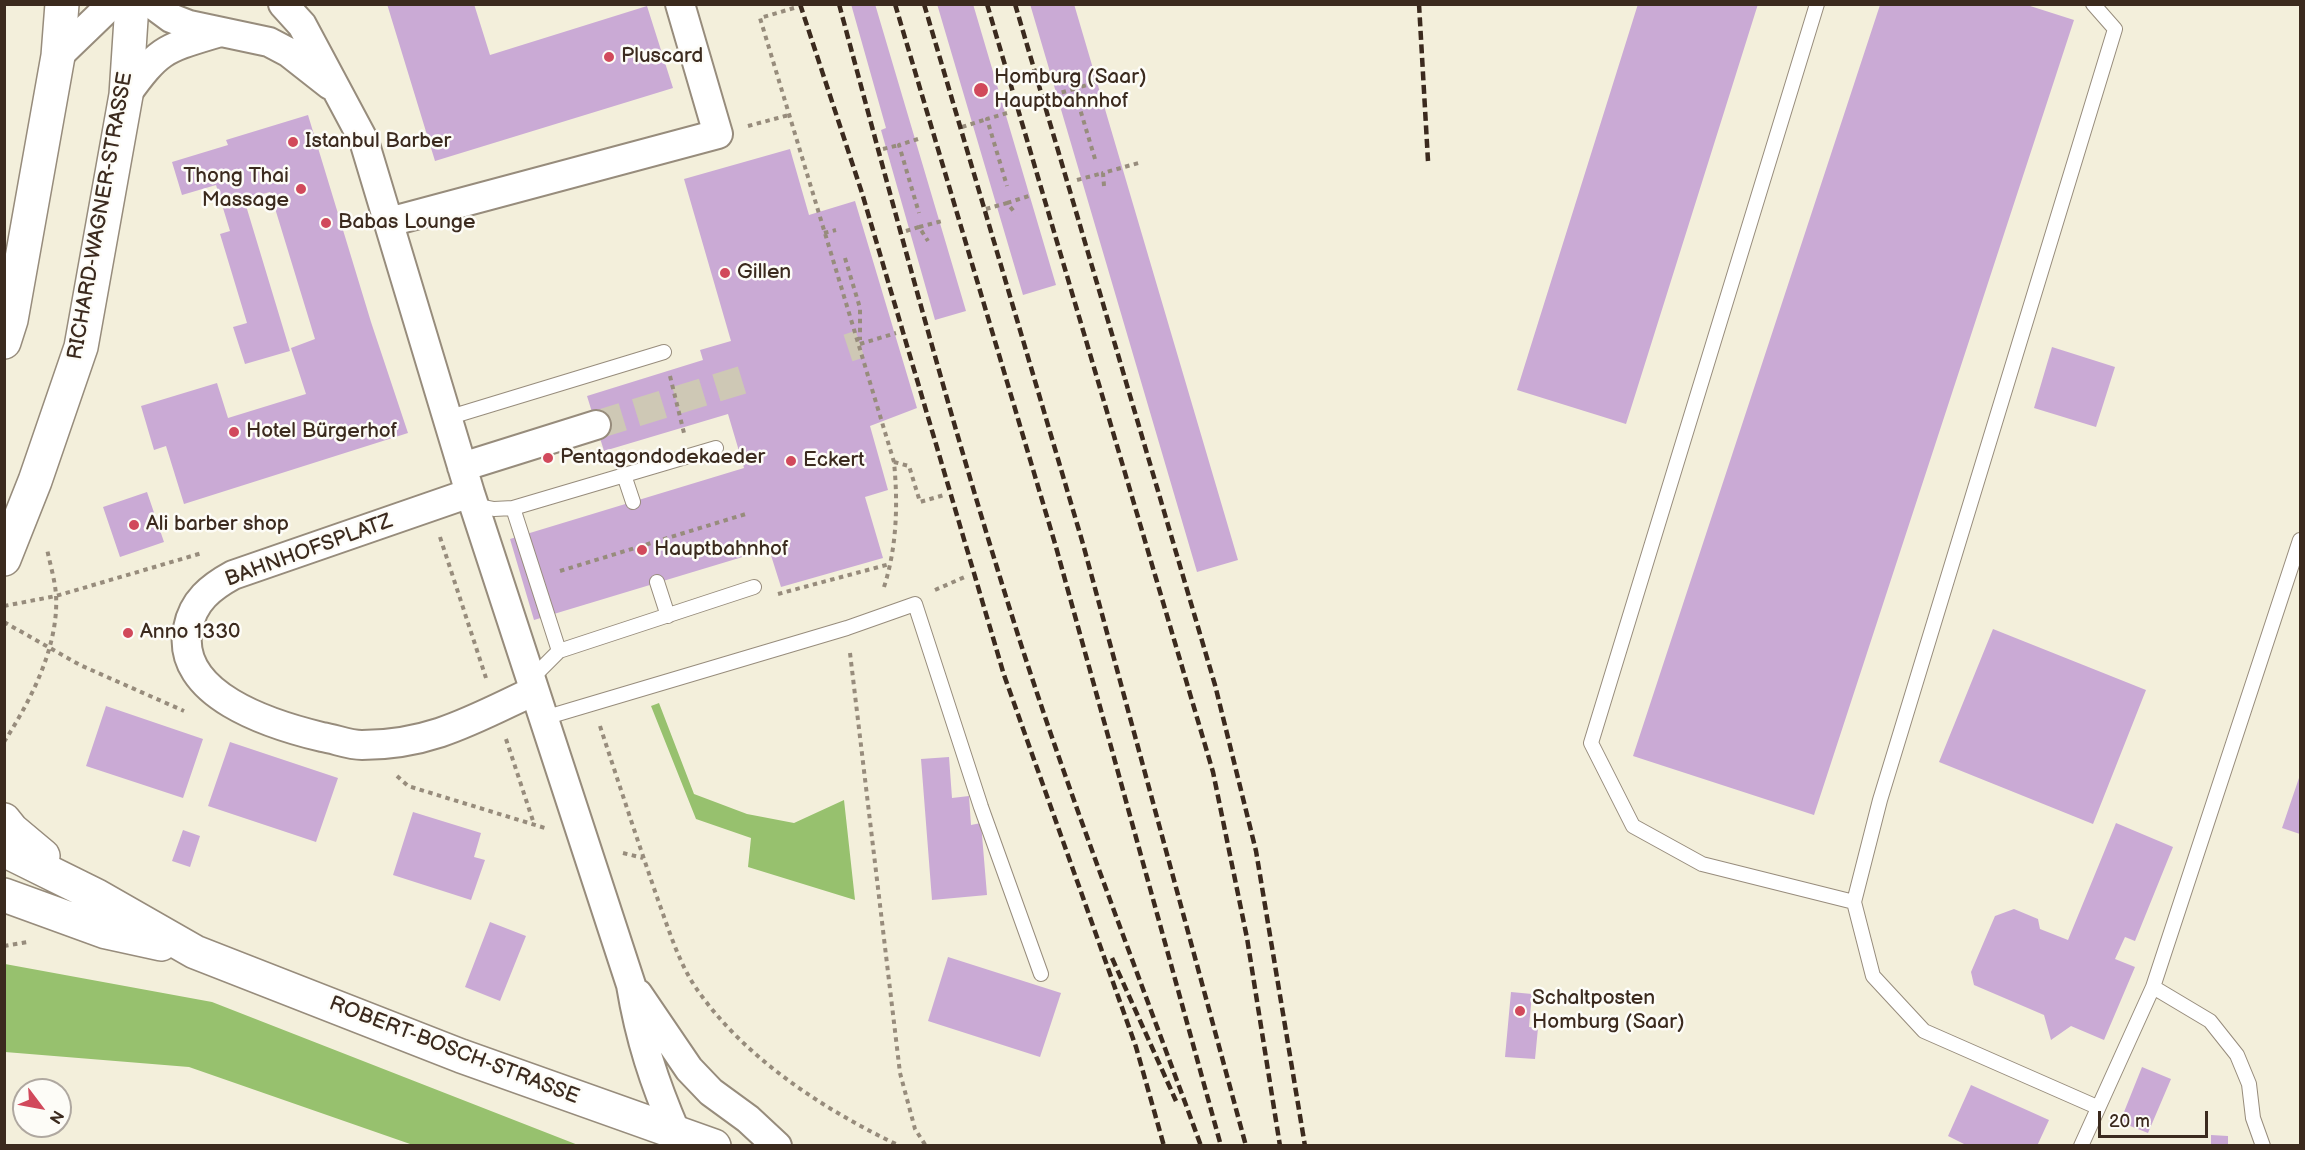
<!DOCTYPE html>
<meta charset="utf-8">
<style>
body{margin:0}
#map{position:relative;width:2305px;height:1150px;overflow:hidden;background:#f3efdb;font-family:"Balsamiq Sans",sans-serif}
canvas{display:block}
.frame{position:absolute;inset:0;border:6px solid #3b2a1e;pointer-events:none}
.north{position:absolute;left:12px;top:1078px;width:60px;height:60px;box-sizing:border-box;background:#fdfcf7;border:2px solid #afa8a0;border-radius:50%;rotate:122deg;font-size:16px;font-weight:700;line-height:24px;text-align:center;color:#3b2a1e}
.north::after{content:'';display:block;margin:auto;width:21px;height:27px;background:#d1495b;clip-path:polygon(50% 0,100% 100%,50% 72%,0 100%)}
.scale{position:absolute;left:2098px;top:1111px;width:110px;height:27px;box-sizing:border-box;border:3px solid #3b2a1e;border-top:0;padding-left:8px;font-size:18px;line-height:21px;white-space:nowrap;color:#3b2a1e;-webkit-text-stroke:4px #fdfcf7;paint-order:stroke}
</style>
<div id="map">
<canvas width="2305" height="1150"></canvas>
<div class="frame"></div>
<div class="north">N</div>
<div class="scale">20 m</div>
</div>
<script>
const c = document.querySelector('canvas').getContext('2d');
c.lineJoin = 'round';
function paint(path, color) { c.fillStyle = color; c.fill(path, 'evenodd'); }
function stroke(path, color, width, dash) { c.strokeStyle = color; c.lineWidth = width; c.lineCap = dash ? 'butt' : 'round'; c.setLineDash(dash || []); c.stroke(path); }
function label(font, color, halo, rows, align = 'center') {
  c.font = font + ' "Balsamiq Sans",sans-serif'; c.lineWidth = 5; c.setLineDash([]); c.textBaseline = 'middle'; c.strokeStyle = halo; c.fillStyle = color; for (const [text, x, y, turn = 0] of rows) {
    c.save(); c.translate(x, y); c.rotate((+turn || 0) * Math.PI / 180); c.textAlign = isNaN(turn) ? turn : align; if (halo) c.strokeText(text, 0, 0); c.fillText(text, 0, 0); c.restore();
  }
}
const green = new Path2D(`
 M659,703L694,794L747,814L794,823L844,800L855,900L748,867L751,838L696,819L651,706Z
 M5,964L212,1002L578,1145H413L189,1067L5,1052Z`);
const building = new Path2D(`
 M387,4H474L490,55L647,6L673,88L435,161Z
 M851,4H875L966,311L935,320L881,130L886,128Z
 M937,4H973L1056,285L1023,295Z
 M1030,4H1074L1238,560L1197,572Z
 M1638,4H1758L1626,424L1517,390Z
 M1880,5H2027L2074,20L1814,815L1633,756Z
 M308,115L371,322L408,433L184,504L166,446L154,450L141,406L217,383L228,418L306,394L291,348L315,339L270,192L244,199L290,351L245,364L233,327L247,323L220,234L230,231L216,185L182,195L172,162L228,145L226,140Z
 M790,149L809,215L855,201L917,408L870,426L888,490L865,497L883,558L781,587L769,549L534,620L510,539L744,468L728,414L604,451L587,396L703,360L700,350L731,341L684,179Z
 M2052,347L2115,367L2096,427L2034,408Z
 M147,492L164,542L120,557L103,507Z
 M1993,629L2146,690L2093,824L1939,762Z
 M106,706L203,739L183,798L86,766Z
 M230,742L338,778L316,842L208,806Z
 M949,757L952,798L969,796L971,825L981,823L987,895L932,900L921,759Z
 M2300,775V834L2282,828Z
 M413,812L481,833L474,857L485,860L471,900L393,875Z
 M2116,823L2173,847L2135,941L2125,937L2115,959L2135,967L2104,1040L2071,1026L2051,1040L2044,1015L1974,985L1971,972L1995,916L2014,909L2038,919L2040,929L2068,940Z
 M183,830L200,836L190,867L172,861Z
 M490,922L526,936L500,1001L465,987Z
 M948,957L1061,993L1040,1057L928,1021Z
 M1511,992L1532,994L1529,1027L1538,1028L1535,1059L1505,1057Z
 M2142,1067L2171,1079L2148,1133L2120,1122Z
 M1971,1085L2049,1120L2037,1146H1968L1948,1136Z
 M2211,1135L2228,1136V1146H2211Z`);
const streetTunnel = new Path2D(`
 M848,348L860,344
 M596,425L742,380`);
const path = new Path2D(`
 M794,8L760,18L894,462C898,503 897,547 884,587
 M1053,95L1074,89
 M1007,113L987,119L1007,186
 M748,126L789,115
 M962,127L987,119
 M918,139L899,145L919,213
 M883,149L899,145
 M1095,159L1074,89L1117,76
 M1077,180L1103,173
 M1104,186L1103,173L1142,162
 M1007,203L1032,195
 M986,209L1007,203L1016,214
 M919,227L942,221
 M906,231L919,227L928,241
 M824,233L836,230
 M845,258L860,308V340
 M860,344L896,333
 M670,376L684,433
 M894,462L909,466L920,502L944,495
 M440,537L486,678
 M560,571L749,513
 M935,590L967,576
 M778,594L890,564
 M4,606L56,596L202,553
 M4,622L80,665L184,711
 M850,653L900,1073L915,1129L926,1146
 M600,726C619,784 638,842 658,900C669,930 678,961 696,988C744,1058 824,1110 900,1146
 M506,739L534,824
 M4,742C31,700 59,646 56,595C55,580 50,564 47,549
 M397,776L408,786L545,828
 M623,853L643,858
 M4,946L28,942`);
const lane = new Path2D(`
 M1817,4L1591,743L1633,826L1702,864L1854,902
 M2093,4L2115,29L1880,800L1854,902L1873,976L1924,1031L2097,1107
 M447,418L664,352
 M624,475L633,502
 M474,505L494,509L513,508L716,448
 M513,508L559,651
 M657,582L668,616
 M531,679L559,651L754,587
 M544,718L847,628L915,604L981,807L1041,974
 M2153,987L2210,1021L2237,1055L2249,1084L2253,1118L2263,1146
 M2081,1146L2153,987L2300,540`);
const street = new Path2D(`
 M152,4L171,18L189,25L269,42L288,52L330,85
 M283,4L302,25L364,141L470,493L631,985C640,1039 654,1082 676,1133
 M58,56L112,4
 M126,95C160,48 164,49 220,32
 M389,222L718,134L680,4
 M462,467L596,425
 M470,493L233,575C211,587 193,601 188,628C174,695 272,725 322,737C335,739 349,745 362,745C431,745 474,719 534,691
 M638,994L689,1069L711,1092L748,1119L777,1146`);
const secondary = new Path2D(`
 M4,342L11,320L58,56L62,4
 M4,559L35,481L81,347L126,95L132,4
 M4,820L12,830L43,856
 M4,850L97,896L195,952L461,1056L714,1146
 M4,895L106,932L161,944`);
const rail = new Path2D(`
 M800,4L862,193L1004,675L1136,1047L1164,1146
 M839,4C896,216 952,427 1018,635C1073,807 1139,976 1201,1146
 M895,4L1056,547L1221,1146
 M924,4L1083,544L1246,1146
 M987,4L1213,772L1247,938L1280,1146
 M1015,4L1215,685L1256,851L1305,1146
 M1419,4L1428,161
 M1112,958L1176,1101`);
const markers = [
 [609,57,6,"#d1495b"],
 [981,90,8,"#d1495b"],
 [293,142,6,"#d1495b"],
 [301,189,6,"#d1495b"],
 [326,223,6,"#d1495b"],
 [725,273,6,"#d1495b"],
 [234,432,6,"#d1495b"],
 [548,458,6,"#d1495b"],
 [791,461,6,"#d1495b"],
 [134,525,6,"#d1495b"],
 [642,550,6,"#d1495b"],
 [128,633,6,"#d1495b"],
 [1520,1011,6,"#d1495b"]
];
const poiNames = [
 ["Pluscard",621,57],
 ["Homburg (Saar)",994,78],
 ["Hauptbahnhof",994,102],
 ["Istanbul Barber",305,142],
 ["Thong Thai",289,177,"right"],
 ["Massage",289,201,"right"],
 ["Babas Lounge",338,223],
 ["Gillen",737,273],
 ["Hotel Bürgerhof",246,432],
 ["Pentagondodekaeder",560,458],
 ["Eckert",803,461],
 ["Ali barber shop",146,525],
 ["Hauptbahnhof",654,550],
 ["Anno 1330",140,633],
 ["Schaltposten",1532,999],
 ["Homburg (Saar)",1532,1023]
];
const streetNames = [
 ["RICHARD-WAGNER-STRASSE",101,216,-80],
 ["BAHNHOFSPLATZ",309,551,-20],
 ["ROBERT-BOSCH-STRASSE",454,1051,21]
];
paint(green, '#97c16e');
paint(building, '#caaad5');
stroke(streetTunnel, '#cec8b5', 28, [28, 14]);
stroke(lane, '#978c7c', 16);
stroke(street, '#978c7c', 32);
stroke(secondary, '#978c7c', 36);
stroke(path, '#978c7c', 4, [4.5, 4.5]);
stroke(lane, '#fff', 14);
stroke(street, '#fff', 28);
stroke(secondary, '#fff', 33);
stroke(rail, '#3b2a1e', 4.5, [9, 4.5]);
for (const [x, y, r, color] of markers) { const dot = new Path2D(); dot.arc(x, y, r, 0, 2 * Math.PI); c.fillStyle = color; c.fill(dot); stroke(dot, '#fdfcf7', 2); }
label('21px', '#3b2a1e', '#fdfcf7', poiNames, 'left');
label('21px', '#3b2a1e', '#fdfcf7', streetNames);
</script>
